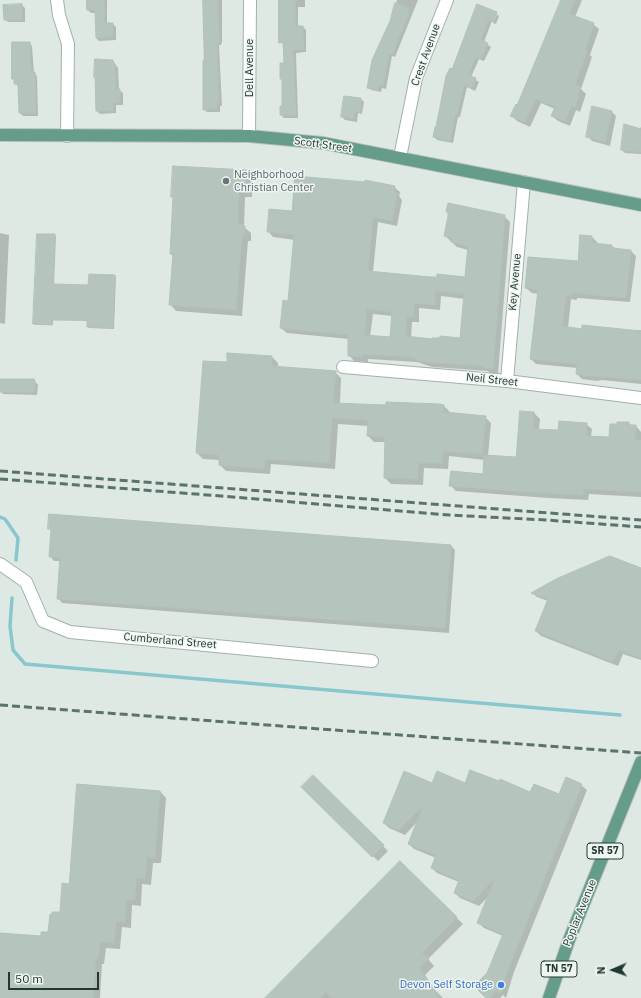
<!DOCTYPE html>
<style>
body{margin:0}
#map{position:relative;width:641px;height:998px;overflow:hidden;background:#dfe9e4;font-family:"IBM Plex Sans",sans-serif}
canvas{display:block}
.north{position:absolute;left:593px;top:950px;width:40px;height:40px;-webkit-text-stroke:3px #eff6f2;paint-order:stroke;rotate:268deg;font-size:11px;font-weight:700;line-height:16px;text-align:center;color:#213830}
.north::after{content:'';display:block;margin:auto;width:14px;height:18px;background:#213830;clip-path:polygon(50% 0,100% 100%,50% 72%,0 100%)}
.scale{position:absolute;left:8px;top:972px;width:91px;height:18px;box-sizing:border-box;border:2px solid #213830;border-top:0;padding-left:5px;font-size:12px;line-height:14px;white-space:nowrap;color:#213830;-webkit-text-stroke:3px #eff6f2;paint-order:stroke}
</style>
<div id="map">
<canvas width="641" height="998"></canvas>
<div class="north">N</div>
<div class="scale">50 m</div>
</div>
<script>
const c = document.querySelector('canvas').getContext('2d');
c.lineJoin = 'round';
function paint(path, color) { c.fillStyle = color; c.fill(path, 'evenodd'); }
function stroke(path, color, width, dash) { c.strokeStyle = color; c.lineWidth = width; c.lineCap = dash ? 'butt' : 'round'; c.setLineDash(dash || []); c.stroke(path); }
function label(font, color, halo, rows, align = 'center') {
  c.font = font + ' "IBM Plex Sans",sans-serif'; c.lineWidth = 3; c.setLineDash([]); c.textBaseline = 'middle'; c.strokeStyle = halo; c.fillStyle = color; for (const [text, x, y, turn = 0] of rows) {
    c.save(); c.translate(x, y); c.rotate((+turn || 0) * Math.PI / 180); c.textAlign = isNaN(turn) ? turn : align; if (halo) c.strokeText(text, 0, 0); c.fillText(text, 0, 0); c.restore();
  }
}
const shadow = new Path2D(`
 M88,0H107V24H113L116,27V40L99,41L96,38V13H91L88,10Z
 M204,0H222V42L221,45H219L222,106H220V112H207L204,109Z
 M280,0H305V7H298V27H303L306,30V52L296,53L298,118H284L281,115L283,107V81L281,78L285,64L284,45L280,42Z
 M397,0H418L395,57L392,56L386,89L382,88L381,92L371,90L368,87Z
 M562,0H582L575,17L593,24L599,29L590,55L592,57L581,89L586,94L580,112L576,110L570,126L558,121L552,116L555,109L541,103L530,127L517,121L512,116L517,106Z
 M22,5L25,8V22H8L5,19Z
 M477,7L495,13L484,42L491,47L484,61L479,59L471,77L479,82L475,91L467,87L460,117H458L453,143L437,140L434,137L452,70Z
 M497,14L499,16L496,24L493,23Z
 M29,43L32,46L34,73L37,76L38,116H23L20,113V86H18L15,83V80L13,78Z
 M113,61L118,68L119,90L123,93V105H116V113L100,114L97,111Z
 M345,97L361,99L364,102L362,114L358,113L357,122L345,120L342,117Z
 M612,112L616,116L610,146L592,141L588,137Z
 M641,127V154L625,153L622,150Z
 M247,171L253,177L252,197H245L244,227L251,233V241H248L242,316L176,311L170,304L173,256L171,254L174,198L172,196Z
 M394,187L400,192L399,196L402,200L397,226L378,222L373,272L430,278H465L468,250L457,247L445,236L449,213L447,211L504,216L510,222L498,374L490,373L488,371L432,367L417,362L368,359V362L354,361L349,355V339L287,333L281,328L289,302L295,240L273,237L268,231L292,212ZM441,296L465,299L461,339L433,340L411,338L412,322H419V308L440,310ZM373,314L393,316L390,338L370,337Z
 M0,233L9,235L5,324L0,323Z
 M38,235H55L56,237L54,285L89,286L114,276L116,277L114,329L89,328L88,327V321L53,320V325H36L34,324Z
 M592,237L597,242V244L612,246L616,249L631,251L636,256L630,302L577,298V300L571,299L568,328L582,330L635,332V330H641V384L602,380L597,381L582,379L577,374V368L536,364L531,359L538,294L532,293L526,288L578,262Z
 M272,357L278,363V368L335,372L341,378L340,404L387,406L439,405L444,406L450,412V414L485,417L491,423L488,456L517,458L521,412L534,413L540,419L539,430L559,431L586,424L592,429L591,437L610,438L629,423L632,426H636L641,432V497L589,494L588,500L548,498L456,491L450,485L484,475L485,460L449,456L448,469L424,468L423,485L391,484L385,478L386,442H374L368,436V426L338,424L335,469L271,464L270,474L226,471L220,465V460L203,459L197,453L228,363Z
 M34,380L38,385L37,395L3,394L0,391Z
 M49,528L451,546L455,550L449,633L62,603L58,598L60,561H54L50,556L52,531Z
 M641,569V660L623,654L618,666L541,636L536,631L548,601L537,597L532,593Z
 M313,776L388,851L378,861L302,787Z
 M433,784H466L531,793L560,795L581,785L587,790L514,972L506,998L503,995L500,998H487L488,974L503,936L484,928L479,923L490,895L479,906L460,898L455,893L459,882L437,873L432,868L436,858L414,849L409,844L417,822L405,835L389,828L384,823Z
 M78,785L160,791L166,798L161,863H153L151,885L142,884L141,906L132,905L131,928L122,927L120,949L106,948L104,964H102L100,998H0V934L42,937L49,933L61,913L70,885Z
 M400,862L463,924L428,959L434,966L425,975L435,990L443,998H266Z`);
const stream = new Path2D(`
 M0,517L5,519L18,538L16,560
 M12,598L10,626L13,650L25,664L620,715`);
const building = new Path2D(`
 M87,0H104L105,23H113V37L96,38L95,10H87Z
 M203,0H218L219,38V43H217L219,103H217V109L203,110V60H204Z
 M279,0H295L296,26H303L304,50H293L296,115H280V106H282V79H280V63H284L283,42L279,43Z
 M561,0H575L569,14L594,23L585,50L587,51L575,85L581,87L578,95L579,96L575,107L571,106L565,121L551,116L555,107L536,99L525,122L510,116L516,104L517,105Z
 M395,3L409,8L407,12L409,13L392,55L389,53L383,86L379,85L378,90L367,88L372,60L390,21Z
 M22,4V20H4L3,5Z
 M477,4L497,12L493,22L488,20L481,40L488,43L481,59L476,57L468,75L476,78L472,88L464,85L457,115L455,114L450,141L433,137L435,127H436L446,76L450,68L452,69Z
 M12,42H30L31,72H35L36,113H19L18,84H14V79H12Z
 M95,59L113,60L114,64H115L116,89H120V102L113,103V111H96L95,77H94Z
 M344,96L361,98L360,112L355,111L354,119L341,117Z
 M592,106L612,111L605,142L586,137Z
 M624,124L641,129V152L621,150Z
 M173,166L247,170L246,191H239L238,223L245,226V235H242L236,310L169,305L173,254H170L173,197H171Z
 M295,176L365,182V180L395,186L394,192L397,193L392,221L373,217L368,271L430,277H437V274L465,277L468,246L451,242L452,238L444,236L448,216V212H446L448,203L505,215L493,369L483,368V366L426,362L418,361V359L410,357L363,354L362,357L348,356V335L280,328L283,300L288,301L294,235L267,232L269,209L292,211ZM435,291L464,294L460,338L440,336V338H432V339L405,336L407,317H414V303L435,305ZM367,309L392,312L390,337L365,335Z
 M37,234H55L53,284L88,285L89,274L115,275L113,328L87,327V320H52V325L33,324Z
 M580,235L592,236V243L612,245V248L631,250L626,298L573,293L572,296L566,295L562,326L582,329V325L641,331V380L579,375L576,374L577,364L530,359L538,290L525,288L528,257L578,261Z
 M227,353L272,356V366L336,371L333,403L386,405V402L439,404L444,405V412L486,416L482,454L443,451L442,463H418V479L384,478L385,437L367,436L368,420L332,418L329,463L265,459L264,469L219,465V455L196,453L203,361L227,362Z
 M0,379H34L35,381V391L34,392H0Z
 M520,411L534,412L533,429L558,430L559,421L587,423L586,436L609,437L610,424H617V422H629V425H636L635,439L641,440V492L584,489L583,495L542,493L449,486L451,471L483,474L484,455L516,457Z
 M49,514L451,545L445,628L57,599L60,557H49L51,529H48Z
 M610,556L641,568V658L619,650L613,662L535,631L548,599L531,593L556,579Z
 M470,770L499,781L500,779L530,792L534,784L559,794L566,777L582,784L509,967L500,994L497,990L490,998H486L474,986L487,973L503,934L477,923L495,878L473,901L454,893L459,880L431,868L436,855L408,844L423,806L399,830L383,823L404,771L432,783L437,771L465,783Z
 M313,775L384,845L372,857L301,787Z
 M77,784L160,791L155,858L147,857L145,879L136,878L135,900H126L125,922L116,921L114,943L100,942L98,959L96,958L93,998H0V933L41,936V932H48L50,914L52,915V912H60L62,883L69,884Z
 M400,861L457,917L422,953L429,959L419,968L439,998H332L326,992L320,998H265Z`);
const minor = new Path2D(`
 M57,0L59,15L68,44L67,136
 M249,136L250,0
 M400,157L416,78L447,0
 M343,367L507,381L641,398
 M507,381L524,182
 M0,564L26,582L43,621L70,632L372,661`);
const major = new Path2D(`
 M0,135L249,136L323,143L641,205
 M549,998L569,940L641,762`);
const rail = new Path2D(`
 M0,471L641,520
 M0,479L221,496L449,515L546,520L641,527
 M0,705L641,753`);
const markers = [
 [226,181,4,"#6b7280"],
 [501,985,4,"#3f7fe0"]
];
const shields = [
 [605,851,36],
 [559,969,36]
];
const shieldNames = [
 ["SR 57",605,851],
 ["TN 57",559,969]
];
const streetNames = [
 ["Crest Avenue",426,55,-70],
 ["Dell Avenue",250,68,-90],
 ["Scott Street",323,145,8],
 ["Key Avenue",515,282,-85],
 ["Neil Street",492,380,6],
 ["Cumberland Street",170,641,5],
 ["Poplar Avenue",580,913,-68]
];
const worshipNames = [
 ["Neighborhood",234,175],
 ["Christian Center",234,188]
];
const shopNames = [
 ["Devon Self Storage",493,985]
];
paint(shadow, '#0003');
stroke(stream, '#89c7cc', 3.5);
paint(building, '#b5c4bd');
stroke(building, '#b2c2ba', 1);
stroke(minor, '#a2b0aa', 14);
stroke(major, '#bcc3c1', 14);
stroke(minor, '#fff', 12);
stroke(major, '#669d8a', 12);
stroke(rail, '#5b746b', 3, [8, 4]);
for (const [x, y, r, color] of markers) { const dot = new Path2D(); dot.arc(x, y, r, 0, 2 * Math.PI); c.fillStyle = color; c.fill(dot); stroke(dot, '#eff6f2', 1.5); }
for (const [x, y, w] of shields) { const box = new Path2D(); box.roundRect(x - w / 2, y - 8, w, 16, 3); c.fillStyle = '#eff6f2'; c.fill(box); stroke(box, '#213830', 1); }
label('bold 10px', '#213830', null, shieldNames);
label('11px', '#213830', '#eff6f2', streetNames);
label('11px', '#5b616d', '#eff6f2', worshipNames, 'left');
label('11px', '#366cbe', '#eff6f2', shopNames, 'right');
</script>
